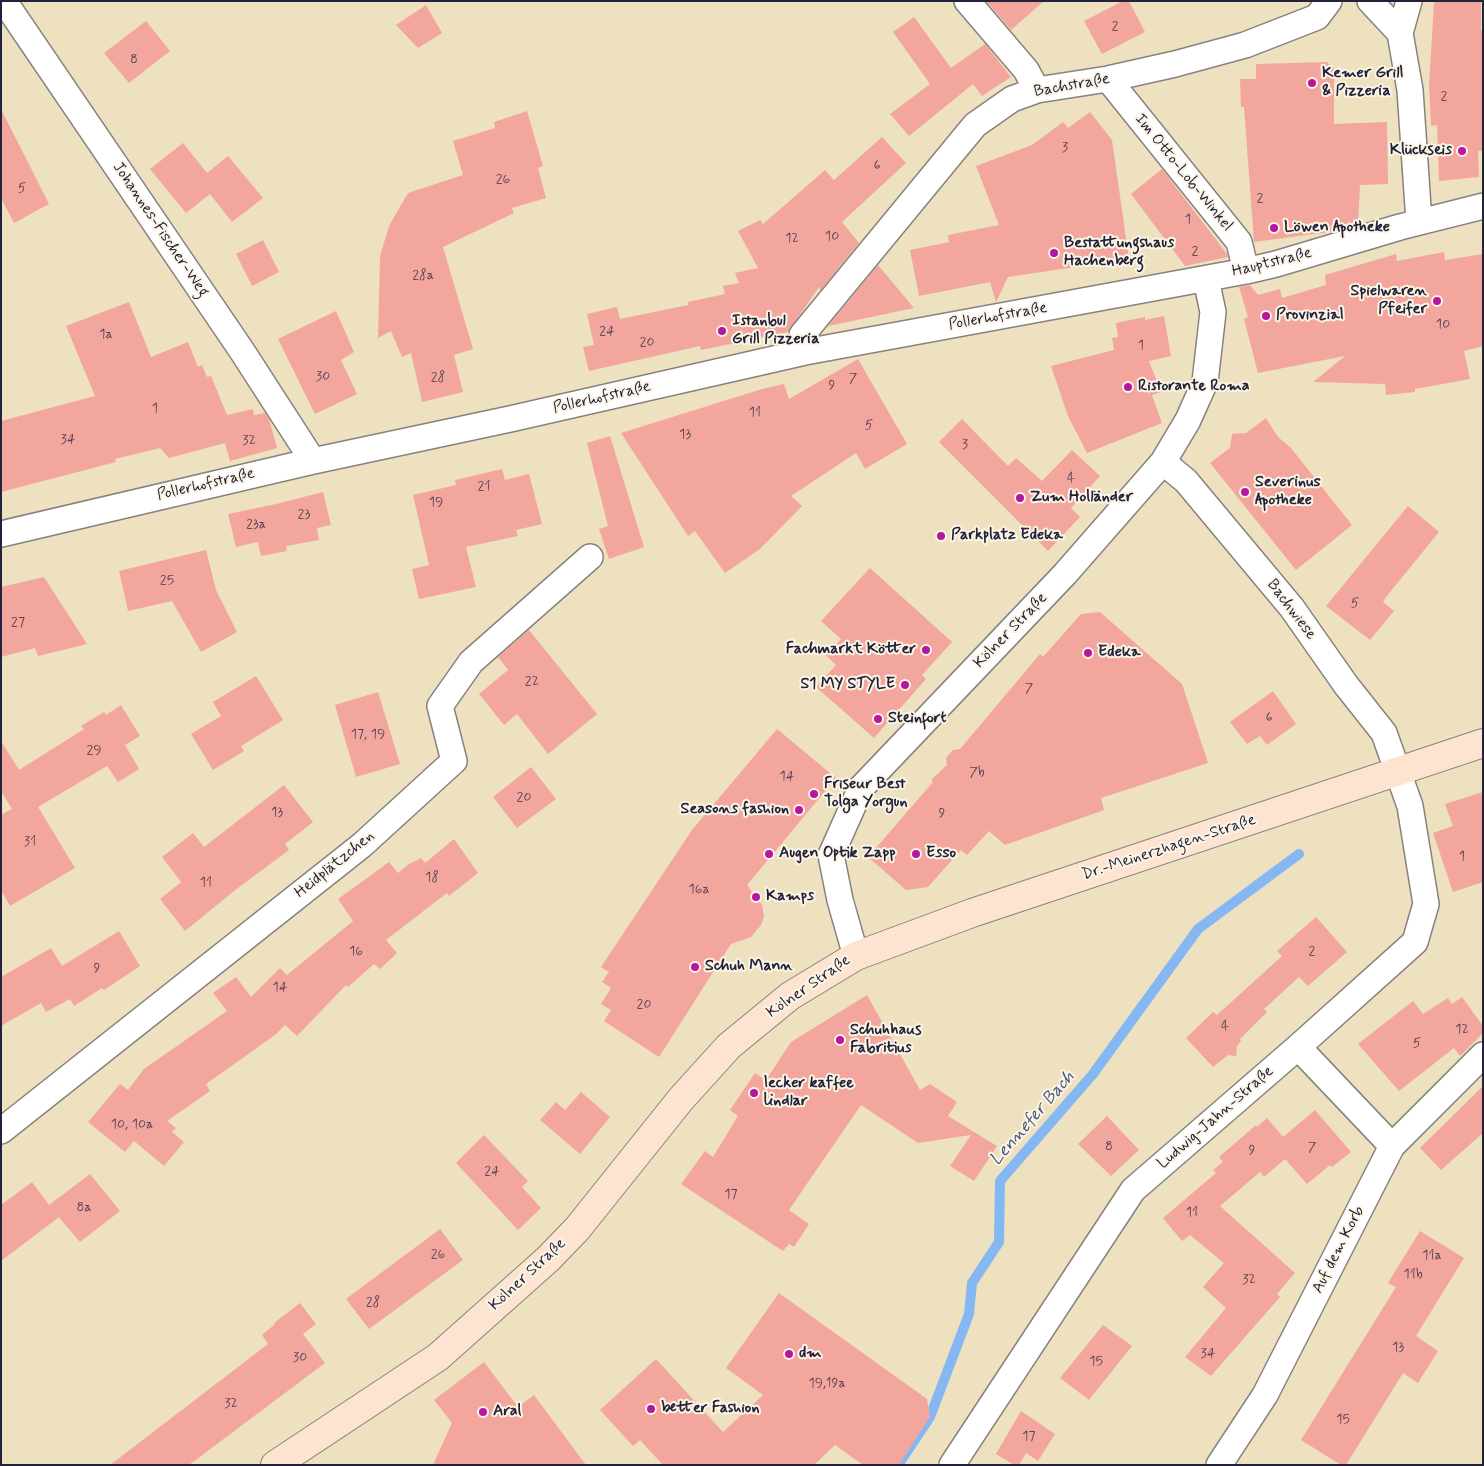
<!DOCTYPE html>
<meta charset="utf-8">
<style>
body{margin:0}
#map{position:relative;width:1484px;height:1466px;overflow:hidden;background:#ede1c0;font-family:Mynerve,sans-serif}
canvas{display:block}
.frame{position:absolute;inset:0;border:2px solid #22223b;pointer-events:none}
</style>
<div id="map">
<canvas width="1484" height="1466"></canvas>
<div class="frame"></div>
</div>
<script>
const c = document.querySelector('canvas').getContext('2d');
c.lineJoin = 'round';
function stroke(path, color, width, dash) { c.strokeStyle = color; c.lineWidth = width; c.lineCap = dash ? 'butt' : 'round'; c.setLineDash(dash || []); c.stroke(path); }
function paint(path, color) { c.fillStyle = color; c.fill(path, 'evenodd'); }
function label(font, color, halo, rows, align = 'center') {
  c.font = font + ' Mynerve,sans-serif'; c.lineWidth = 4; c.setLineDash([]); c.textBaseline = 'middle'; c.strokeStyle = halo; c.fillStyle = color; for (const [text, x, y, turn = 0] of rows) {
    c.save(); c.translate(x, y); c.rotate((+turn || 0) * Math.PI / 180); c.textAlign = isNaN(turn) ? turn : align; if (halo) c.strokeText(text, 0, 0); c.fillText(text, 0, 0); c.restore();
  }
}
const stream = new Path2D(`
 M898,1465L930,1417L969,1314L972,1283L999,1242L1000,1181L1093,1074L1198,929L1299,854`);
const building = new Path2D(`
 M986,1H1044L1011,30Z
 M1123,1H1129L1145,32L1102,54L1084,21Z
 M1434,1H1481V30H1483V151H1478L1479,177L1439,181L1437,125L1431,126L1429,86Z
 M426,5L442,33L418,48L396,25Z
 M914,17L951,68L985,44L1011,77L982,96L973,84L909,136L890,114L930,84L893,32Z
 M146,21L170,51L129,83L104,53Z
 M1327,62L1334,69V124L1387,122L1388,184L1360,185L1358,225L1336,231L1254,242L1244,107H1241L1240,79H1256V64Z
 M1,109L49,204L14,223L1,198Z
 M527,111L543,166L538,168L546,198L512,208L514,213L443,247L473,349L454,355L463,392L422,402L411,353L402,357L391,331L378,338L380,256L389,226L408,193L463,175L453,141L495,128L494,122Z
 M1090,112L1112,140L1129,259L1008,277L996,302L990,282L919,296L910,250L949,242L948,235L999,225L976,166L1032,145L1063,122L1068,128Z
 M882,137L906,163L842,222L859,243L820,291L819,287L788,332L701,350L700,346L589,371L583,347L594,345L587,314L617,307L620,319L688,305V302L725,294L723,286L739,283L735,273L758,268L738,231L760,220L763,224L825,170L834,180Z
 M183,143L207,173L228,156L263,198L232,222L210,194L186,213L150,169Z
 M1162,169L1227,254L1228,257L1185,266L1131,194Z
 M263,240L279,272L252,286L236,254Z
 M1444,252L1445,260L1483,254V346L1464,351L1470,379L1415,389V392L1386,395L1385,384L1313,382L1345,356L1258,373L1244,319L1248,317L1239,287L1250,285L1258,295L1280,289L1282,298L1326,285L1325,275L1396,254L1397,261Z
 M878,265L914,308L828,326Z
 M129,302L151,357L188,342L198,367L202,365L207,377L211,376L227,415L253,409L254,415L265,413L269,419L277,448L230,461L225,443L169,458L160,448L115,459L116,462L1,492V421L95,396L66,326Z
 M336,311L354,352L341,360L357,394L315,414L278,339Z
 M1164,316L1171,356L1149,361L1161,392L1152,395L1162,423L1087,453L1068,416L1051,366L1114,350L1112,338L1118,337L1116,323L1145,317V320Z
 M858,359L907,444L865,469L856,453L791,496L802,506L760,549L725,573L695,531L688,536L621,433L762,389L784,384L789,399Z
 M1266,418L1278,437L1291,448L1352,525L1296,570L1210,463L1230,448L1232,434L1246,433Z
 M962,419L1008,466L1016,458L1042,481L1072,450L1100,476L1071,508L1080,517L1048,551L939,442Z
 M610,436L644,547L609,559L599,529L608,526L587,443Z
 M502,469L505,480L529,474L542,524L516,530L518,536L466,547L476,587L419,599L412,569L429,565L413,495L456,485L455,480Z
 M323,492L331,525L317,528L319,540L286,546L287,551L261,556L258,542L236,547L228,514L276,504Z
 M1408,506L1439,532L1386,597L1383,602L1394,611L1370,640L1326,606Z
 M206,550L216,590L237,632L201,652L172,601L128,611L119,571Z
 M870,568L952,642L922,675L926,679L874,738L816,687L836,665L826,655L841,639L821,621Z
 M44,577L87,644L38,656L35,648L1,657V587Z
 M1100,612L1182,684L1208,763L1101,798L1104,810L1005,845L989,831L967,855L961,850L928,887L906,890L868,857L933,782L931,780L947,765L946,758L953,750L960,749L1040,654L1043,657L1081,614Z
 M529,630L597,714L548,754L517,714L504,725L479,694L508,670L498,657Z
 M256,676L283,720L241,746L244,751L213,770L191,734L221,716L213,702Z
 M1273,691L1296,724L1267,745L1260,736L1247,744L1230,722Z
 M378,692L400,764L356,777L335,705Z
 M121,705L140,736L125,745L139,769L118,782L107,766L38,807L75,868L10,906L1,890V815L12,809L1,791V741L19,770L84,729L81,726L104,712L106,715Z
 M777,729L836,778L747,885L762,905L764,916L761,925L751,937L731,944L659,1057L604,1021L611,1010L601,1004L611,988L602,982L609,972L601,967L692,830Z
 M531,767L556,799L517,828L493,797Z
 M284,785L313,822L285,844L289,850L234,891L185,931L160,899L181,882L162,857L193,833L204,847Z
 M1483,792V882L1453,892L1433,833L1453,826L1445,804Z
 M454,839L478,873L449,896L447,893L386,940L397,953L380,969L374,964L348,987L346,985L297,1036L285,1025L275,1035L206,1084L210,1091L167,1121L176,1128L172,1132L184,1142L164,1166L134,1141L125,1152L88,1122L120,1084L128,1090L144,1069L227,1011L213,993L236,977L251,997L280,968L287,975L353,921L338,899L389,862L398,873L409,864L421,858L425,863Z
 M1316,917L1347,952L1308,986L1299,977L1264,1009L1267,1012L1240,1039L1241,1041L1237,1046L1236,1056L1228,1055L1213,1067L1186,1038L1213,1012L1217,1015L1282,956L1277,951Z
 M119,931L140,966L104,990L102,988L74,1006L70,999L46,1012L41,1003L1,1026V977L51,948L62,966Z
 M867,995L920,1090L930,1084L957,1102L948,1116L997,1146L974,1181L950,1166L971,1135L918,1143L861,1105L789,1210L809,1224L794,1247L789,1244L783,1251L681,1184L705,1151L713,1157L738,1116L730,1110L755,1073L766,1080L791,1042Z
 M1462,997L1483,1026V1033L1460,1056L1454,1048L1399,1091L1358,1044L1413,1001L1423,1014L1448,998L1452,1004Z
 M1483,1086V1133L1441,1170L1420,1148Z
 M581,1092L610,1117L580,1154L540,1120L556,1102L565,1110Z
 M1315,1110L1351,1152L1332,1167L1330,1165L1307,1184L1285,1159L1264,1177L1260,1172L1220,1206L1295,1273L1277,1294L1280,1297L1211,1376L1185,1357L1226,1308L1203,1287L1224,1263L1190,1235L1182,1241L1163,1218L1216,1173L1213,1170L1223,1162L1219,1157L1256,1125L1257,1127L1267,1118L1283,1137Z
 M1107,1116L1139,1150L1111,1176L1078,1144Z
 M484,1135L528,1181L522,1187L541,1208L518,1230L456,1163Z
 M90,1174L120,1211L80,1242L56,1214L59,1217L1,1261V1205L32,1182L49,1205Z
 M440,1229L463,1260L369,1329L346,1299Z
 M1420,1231L1464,1258L1416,1336L1438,1351L1418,1383L1403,1373L1346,1465H1341L1301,1440L1396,1287L1388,1283Z
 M779,1293L927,1399L930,1417L899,1465H863L835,1445L814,1465H663L640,1440L633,1446L600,1410L656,1359L723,1432L763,1395L726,1368Z
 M300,1303L316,1324L303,1334L325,1363L189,1465H110L268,1344L262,1335L275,1324L274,1323Z
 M1103,1325L1132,1346L1089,1400L1060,1378Z
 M484,1362L518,1407L534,1395L586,1465H433L452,1423L434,1400Z
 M1021,1411L1055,1434L1038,1461L1026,1453L1019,1465H1014L996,1454Z`);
const street = new Path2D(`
 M4,1L242,351L313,461
 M967,1L1026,70L1037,90
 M1370,1L1400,33L1410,90L1419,222
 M1400,33L1409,1
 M1108,79L1239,242L1246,271
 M805,352L802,335L975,125L1012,99L1037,90L1108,79L1175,64L1245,45L1317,17L1329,1
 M1,534L313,461L510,419L805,352L1246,271L1276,264L1400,227L1483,206
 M856,956L840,900L831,855L861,788L1065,574L1163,462L1188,420L1205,382L1213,312L1206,279
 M1298,1047L1392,1146
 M1,1131L362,845L454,761L440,706L471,662L590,557
 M952,1465L1133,1190L1298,1047L1415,942L1426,904L1410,806L1384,733L1346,685L1292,608L1186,481L1163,462
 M1219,1465L1265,1395L1392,1146L1483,1055`);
const secondary = new Path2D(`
 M275,1465L438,1357L548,1259L577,1229L681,1099L729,1046L790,996L856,956L972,913L1483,743`);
const markers = [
 [1312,83,5,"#b5179e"],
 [1462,151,5,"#b5179e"],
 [1274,228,5,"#b5179e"],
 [1054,253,5,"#b5179e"],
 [1437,301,5,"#b5179e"],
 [1266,316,5,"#b5179e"],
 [722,331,5,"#b5179e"],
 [1128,387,5,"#b5179e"],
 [1245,492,5,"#b5179e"],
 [1020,498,5,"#b5179e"],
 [941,536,5,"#b5179e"],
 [926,650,5,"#b5179e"],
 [1088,653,5,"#b5179e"],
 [905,685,5,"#b5179e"],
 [878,719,5,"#b5179e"],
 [814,794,5,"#b5179e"],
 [799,810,5,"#b5179e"],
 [769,854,5,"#b5179e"],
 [916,854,5,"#b5179e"],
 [756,897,5,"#b5179e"],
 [695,967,5,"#b5179e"],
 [840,1040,5,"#b5179e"],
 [754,1093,5,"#b5179e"],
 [789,1354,5,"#b5179e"],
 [651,1409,5,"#b5179e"],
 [483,1412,5,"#b5179e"]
];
const numberNames = [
 ["2",1115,27],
 ["8",134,60],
 ["2",1444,97],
 ["3",1065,148],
 ["6",877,166],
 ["26",503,180],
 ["5",22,189],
 ["2",1260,199],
 ["1",1188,220],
 ["10",832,237],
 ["12",792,239],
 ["2",1195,252],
 ["28a",423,276],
 ["10",1443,325],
 ["24",607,332],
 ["1a",106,335],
 ["20",647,343],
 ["1",1141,346],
 ["30",323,377],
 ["28",438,378],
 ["7",853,379],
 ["9",832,386],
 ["1",155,409],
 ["11",755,413],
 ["5",869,426],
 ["13",685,435],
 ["34",68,440],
 ["32",249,441],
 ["3",965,445],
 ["4",1071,479],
 ["21",484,487],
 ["19",436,503],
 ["23",304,515],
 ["23a",256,525],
 ["25",167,581],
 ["5",1355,604],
 ["27",18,623],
 ["22",532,682],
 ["7",1029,689],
 ["6",1269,718],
 ["17, 19",368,735],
 ["29",94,751],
 ["7b",977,773],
 ["14",787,777],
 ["20",524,798],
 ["13",277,813],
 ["9",942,814],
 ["31",30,842],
 ["1",1462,857],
 ["18",432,878],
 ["11",206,883],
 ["16a",699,890],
 ["16",356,952],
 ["2",1312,952],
 ["9",97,969],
 ["14",280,988],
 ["20",644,1005],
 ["4",1225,1027],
 ["12",1462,1030],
 ["5",1417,1044],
 ["10, 10a",132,1125],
 ["8",1109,1147],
 ["7",1312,1148],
 ["9",1252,1151],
 ["24",492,1172],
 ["17",731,1195],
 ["8a",84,1208],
 ["11",1192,1213],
 ["26",438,1255],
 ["11a",1432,1256],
 ["11b",1413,1275],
 ["32",1249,1280],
 ["28",373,1303],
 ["13",1398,1348],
 ["34",1208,1354],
 ["30",300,1358],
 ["15",1096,1362],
 ["19,19a",827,1384],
 ["32",231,1404],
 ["15",1343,1420],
 ["17",1029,1437]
];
const poiNames = [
 ["Kemer Grill",1322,74],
 ["& Pizzeria",1322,92],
 ["Klückseis",1452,151,"right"],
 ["Löwen Apotheke",1284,228],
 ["Bestattungshaus",1064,244],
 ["Hachenberg",1064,262],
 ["Spielwaren",1427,292,"right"],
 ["Pfeifer",1427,310,"right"],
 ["Provinzial",1276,316],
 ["Istanbul",732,322],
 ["Grill Pizzeria",732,340],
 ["Ristorante Roma",1138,387],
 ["Severinus",1255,483],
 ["Apotheke",1255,501],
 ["Zum Holländer",1030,498],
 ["Parkplatz Edeka",951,536],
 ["Fachmarkt Kötter",916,650,"right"],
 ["Edeka",1098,653],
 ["S1 MY STYLE",895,685,"right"],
 ["Steinfort",888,719],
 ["Friseur Best",824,785],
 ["Tolga Yorgun",824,803],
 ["Seasons fashion",789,810,"right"],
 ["Augen Optik Zapp",779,854],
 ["Esso",926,854],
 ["Kamps",766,897],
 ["Schuh Mann",705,967],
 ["Schuhhaus",850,1031],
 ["Fabritius",850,1049],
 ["lecker kaffee",764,1084],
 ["lindlar",764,1102],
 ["dm",799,1354],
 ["better Fashion",661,1409],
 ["Aral",493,1412]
];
const streetNames = [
 ["Bachstraße",1072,86,-10],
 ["Im Otto-Lob-Winkel",1183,173,51],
 ["Johannes-Fischer-Weg",160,230,56],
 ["Hauptstraße",1272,263,-14],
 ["Pollerhofstraße",998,317,-10],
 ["Pollerhofstraße",602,398,-13],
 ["Pollerhofstraße",206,485,-13],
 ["Bachwiese",1291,610,53],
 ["Kölner Straße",1011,631,-46],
 ["Dr.-Meinerzhagen-Straße",1169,848,-18],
 ["Heidplätzchen",335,865,-39],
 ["Kölner Straße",809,987,-35],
 ["Ludwig-Jahn-Straße",1216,1118,-41],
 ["Auf dem Korb",1339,1250,-63],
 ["Kölner Straße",528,1275,-43]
];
const waterNames = [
 ["Lennefer Bach",1033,1119,-49]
];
stroke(stream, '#85b8f2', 10);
paint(building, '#f3a69e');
stroke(street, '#88827e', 28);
stroke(secondary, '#88827e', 30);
stroke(street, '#fff', 25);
stroke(secondary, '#fde4d1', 28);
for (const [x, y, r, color] of markers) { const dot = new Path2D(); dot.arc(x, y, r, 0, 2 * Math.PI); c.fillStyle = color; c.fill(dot); stroke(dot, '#fcf5e5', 2); }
label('14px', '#564354', null, numberNames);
label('bold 16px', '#22223b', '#fcf5e5', poiNames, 'left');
label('16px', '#22223b', '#fcf5e5', streetNames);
label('italic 18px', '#45567b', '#fcf5e5', waterNames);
</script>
